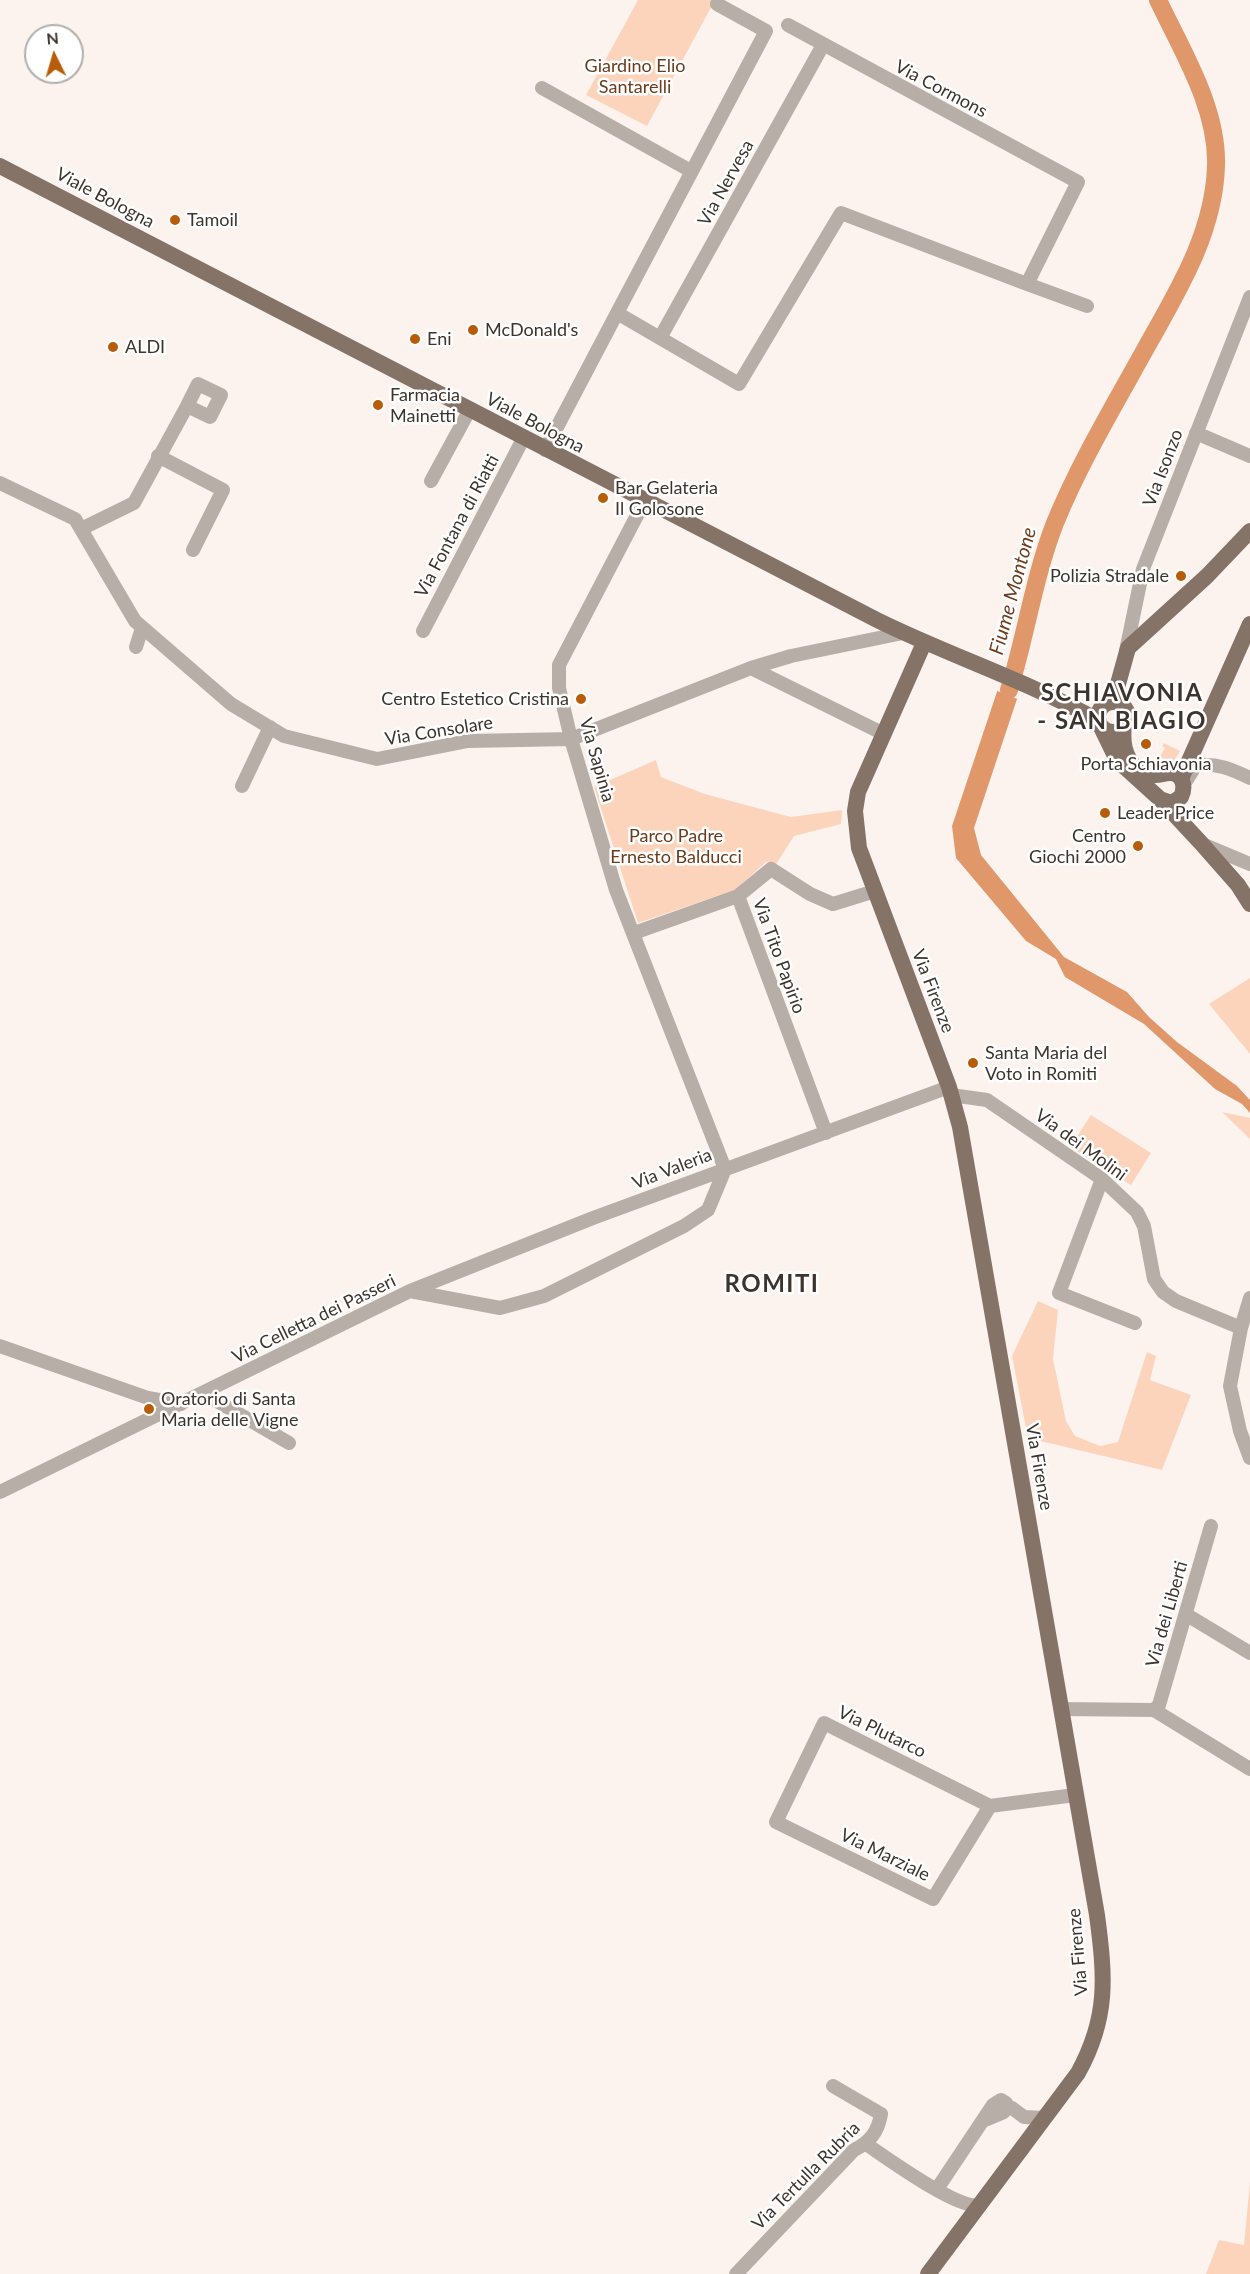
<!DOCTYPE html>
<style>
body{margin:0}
#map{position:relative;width:1250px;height:2274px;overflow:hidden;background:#fdf3ee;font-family:Lato,sans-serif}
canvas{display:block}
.north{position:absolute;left:24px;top:24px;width:60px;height:60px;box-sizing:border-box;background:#fff;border:2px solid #b1aeab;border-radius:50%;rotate:355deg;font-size:16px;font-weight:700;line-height:24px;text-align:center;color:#3d342e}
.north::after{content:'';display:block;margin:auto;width:21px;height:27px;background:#b95c09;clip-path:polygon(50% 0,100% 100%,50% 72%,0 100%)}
</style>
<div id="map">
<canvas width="1250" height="2274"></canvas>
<div class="north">N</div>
</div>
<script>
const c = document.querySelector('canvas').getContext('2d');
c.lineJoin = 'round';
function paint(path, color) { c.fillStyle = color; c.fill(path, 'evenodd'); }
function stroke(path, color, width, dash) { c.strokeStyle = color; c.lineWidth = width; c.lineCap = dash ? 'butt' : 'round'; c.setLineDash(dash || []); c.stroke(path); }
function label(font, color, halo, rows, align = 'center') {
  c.font = font + ' Lato,sans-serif'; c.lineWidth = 5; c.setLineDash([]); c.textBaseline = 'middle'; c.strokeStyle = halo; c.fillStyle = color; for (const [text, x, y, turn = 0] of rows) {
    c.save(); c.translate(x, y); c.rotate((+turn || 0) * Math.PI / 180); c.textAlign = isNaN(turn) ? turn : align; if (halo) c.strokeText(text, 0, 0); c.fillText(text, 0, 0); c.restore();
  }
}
const green = new Path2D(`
 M638,0H715L647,126L586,95Z
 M1164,743L1180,751L1172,764L1157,768L1141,764C1154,763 1159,760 1165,748L1162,746Z
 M656,760L661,777L705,794L791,817L842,810L841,824L794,836L775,866L766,862L735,890L638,923L594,787Z
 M1250,978V1054L1209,1004Z
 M1222,1112L1250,1118V1139Z
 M1091,1115L1151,1153L1131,1185L1070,1147Z
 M1038,1301L1058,1310L1053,1359L1066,1421L1075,1436L1100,1446L1118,1442L1147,1352L1156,1356L1150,1380L1191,1395L1162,1470L1028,1438L1012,1356Z
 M1250,2182V2274H1206L1219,2240L1244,2245Z`);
const water = new Path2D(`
 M1007,662L1027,669L974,828L981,855L1064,957L1127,992L1149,1017L1177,1042L1237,1086L1250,1100V1113L1242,1104L1215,1089L1144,1024L1065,977L1056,959L1026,941L956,858L952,826Z`);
const pier = new Path2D(`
 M1005,660L1029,670L1020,700L995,690Z`);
const river = new Path2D(`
 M1009,690C1026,635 1034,577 1055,523C1080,462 1115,404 1147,346C1179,289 1214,232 1216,166C1218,108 1182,51 1158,0`);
const minor = new Path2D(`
 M542,88L691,171
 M1027,284L1087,306
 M617,313L766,31L717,4
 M660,338L823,45
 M1196,433L1250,456
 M545,450L617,313L739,384L841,213L1027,284L1078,182L788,25
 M158,456L223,490L193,550
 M431,481L469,411
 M0,483L75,519L135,621L231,704L284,736L377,759L468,741L571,739L751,668L791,656L903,633
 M81,529L134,503L187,406L210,417L221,395L198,384L187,406
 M423,631L523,439
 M136,647L142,628
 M1126,651L1143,569L1250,297
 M751,668L884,734
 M1186,781L1196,765C1218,763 1231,769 1250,778
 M242,786L270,727
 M1202,844L1250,864
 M738,896L771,869L810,894L833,904L875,891
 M634,933L738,896L826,1133
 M951,1095L987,1100L1102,1179L1137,1212L1144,1226L1154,1279L1163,1292L1176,1301L1241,1328L1230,1386L1240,1431L1250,1458
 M1102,1179L1059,1293L1135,1323
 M410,1291L500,1308L544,1296L684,1226L708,1210L725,1169L616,890L571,739L559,688V665L644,502
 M1241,1328L1250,1298
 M0,1346L148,1398L181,1404
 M203,1393L289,1443
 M0,1492L410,1291L593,1218L949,1087
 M1187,1615L1250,1653
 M1061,1709L1154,1710L1250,1769
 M1154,1710L1159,1705L1211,1526
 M824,1723L990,1806L933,1899L776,1822Z
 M990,1806L1075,1795
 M1007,2108H1012L1024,2117L1045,2118
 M866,2144C887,2158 957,2209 978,2205
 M937,2189L993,2105L1001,2100L1006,2103L1004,2112L985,2120
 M736,2274L854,2150C870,2142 878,2132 881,2114L833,2086`);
const major = new Path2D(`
 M0,166L877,620C950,656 1028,681 1099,721
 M924,643L858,792L855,811L859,848L949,1087L960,1127L1097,1915C1105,1976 1109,2017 1078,2073L928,2274
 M1113,702L1128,648L1207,576L1250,531
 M1098 717a15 15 0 1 1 30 0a15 15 0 1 1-30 0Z
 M1100,725L1117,760L1160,799L1201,843L1238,885L1250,904
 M1124,726C1121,749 1129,773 1156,775C1160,775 1165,773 1170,773C1183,773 1186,787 1181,797L1172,803L1160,799
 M1181,779L1250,624`);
const markers = [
 [175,220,6,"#b95c09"],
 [473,330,6,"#b95c09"],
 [415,339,6,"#b95c09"],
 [113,347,6,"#b95c09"],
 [378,405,6,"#b95c09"],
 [603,498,6,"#b95c09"],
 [1181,576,6,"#b95c09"],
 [581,699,6,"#b95c09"],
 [1146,744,6,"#b95c09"],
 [1105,813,6,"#b95c09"],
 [1138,846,6,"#b95c09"],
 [973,1063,6,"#b95c09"],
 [149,1409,6,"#b95c09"]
];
const parkNames = [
 ["Giardino Elio",635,66],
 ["Santarelli",635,87],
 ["Parco Padre",676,836],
 ["Ernesto Balducci",676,857]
];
const streetNames = [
 ["Via Cormons",941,89,28],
 ["Via Nervesa",726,183,-61],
 ["Viale Bologna",105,198,28],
 ["Viale Bologna",535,423,28],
 ["Via Isonzo",1163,468,-69],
 ["Via Fontana di Riatti",457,526,-62],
 ["Via Consolare",439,731,-9],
 ["Via Sapinia",597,760,74],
 ["Via Tito Papirio",779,956,70],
 ["Via Firenze",933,991,69],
 ["Via dei Molini",1081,1145,36],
 ["Via Valeria",672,1169,-21],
 ["Via Celletta dei Passeri",314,1319,-26],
 ["Via Firenze",1039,1467,80],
 ["Via dei Liberti",1167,1614,-74],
 ["Via Plutarco",882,1732,26],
 ["Via Marziale",885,1855,26],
 ["Via Firenze",1078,1952,-95],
 ["Via Tertulla Rubria",806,2176,-45]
];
const poiNames = [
 ["Tamoil",187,220],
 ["McDonald's",485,330],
 ["Eni",427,339],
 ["ALDI",125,347],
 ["Farmacia",390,395],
 ["Mainetti",390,416],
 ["Bar Gelateria",615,488],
 ["Il Golosone",615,509],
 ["Polizia Stradale",1169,576,"right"],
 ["Centro Estetico Cristina",569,699,"right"],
 ["Porta Schiavonia",1146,764,"center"],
 ["Leader Price",1117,813],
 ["Centro",1126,836,"right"],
 ["Giochi 2000",1126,857,"right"],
 ["Santa Maria del",985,1053],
 ["Voto in Romiti",985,1074],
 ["Oratorio di Santa",161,1399],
 ["Maria delle Vigne",161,1420]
];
const waterNames = [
 ["Fiume Montone",1013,591,-75]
];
const districtNames = [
 ["SCHIAVONIA",1122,693],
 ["- SAN BIAGIO",1122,721],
 ["ROMITI",772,1284]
];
paint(green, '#fcd4bc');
paint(water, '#e0986b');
paint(pier, '#fdf3ee');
stroke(river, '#e0986b', 18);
stroke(minor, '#b8aea8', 14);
stroke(major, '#857368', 16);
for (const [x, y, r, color] of markers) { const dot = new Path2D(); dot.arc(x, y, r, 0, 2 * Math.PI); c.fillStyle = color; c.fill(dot); stroke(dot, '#fff', 2); }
label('18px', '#6b3b1b', '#fff', parkNames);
label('18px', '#3d342e', '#fff', streetNames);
label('18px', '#3d342e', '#fff', poiNames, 'left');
label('italic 20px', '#6d3d1d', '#fff', waterNames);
c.letterSpacing = '1.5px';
label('bold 24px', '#3d342e', '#fff', districtNames);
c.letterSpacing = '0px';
</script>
